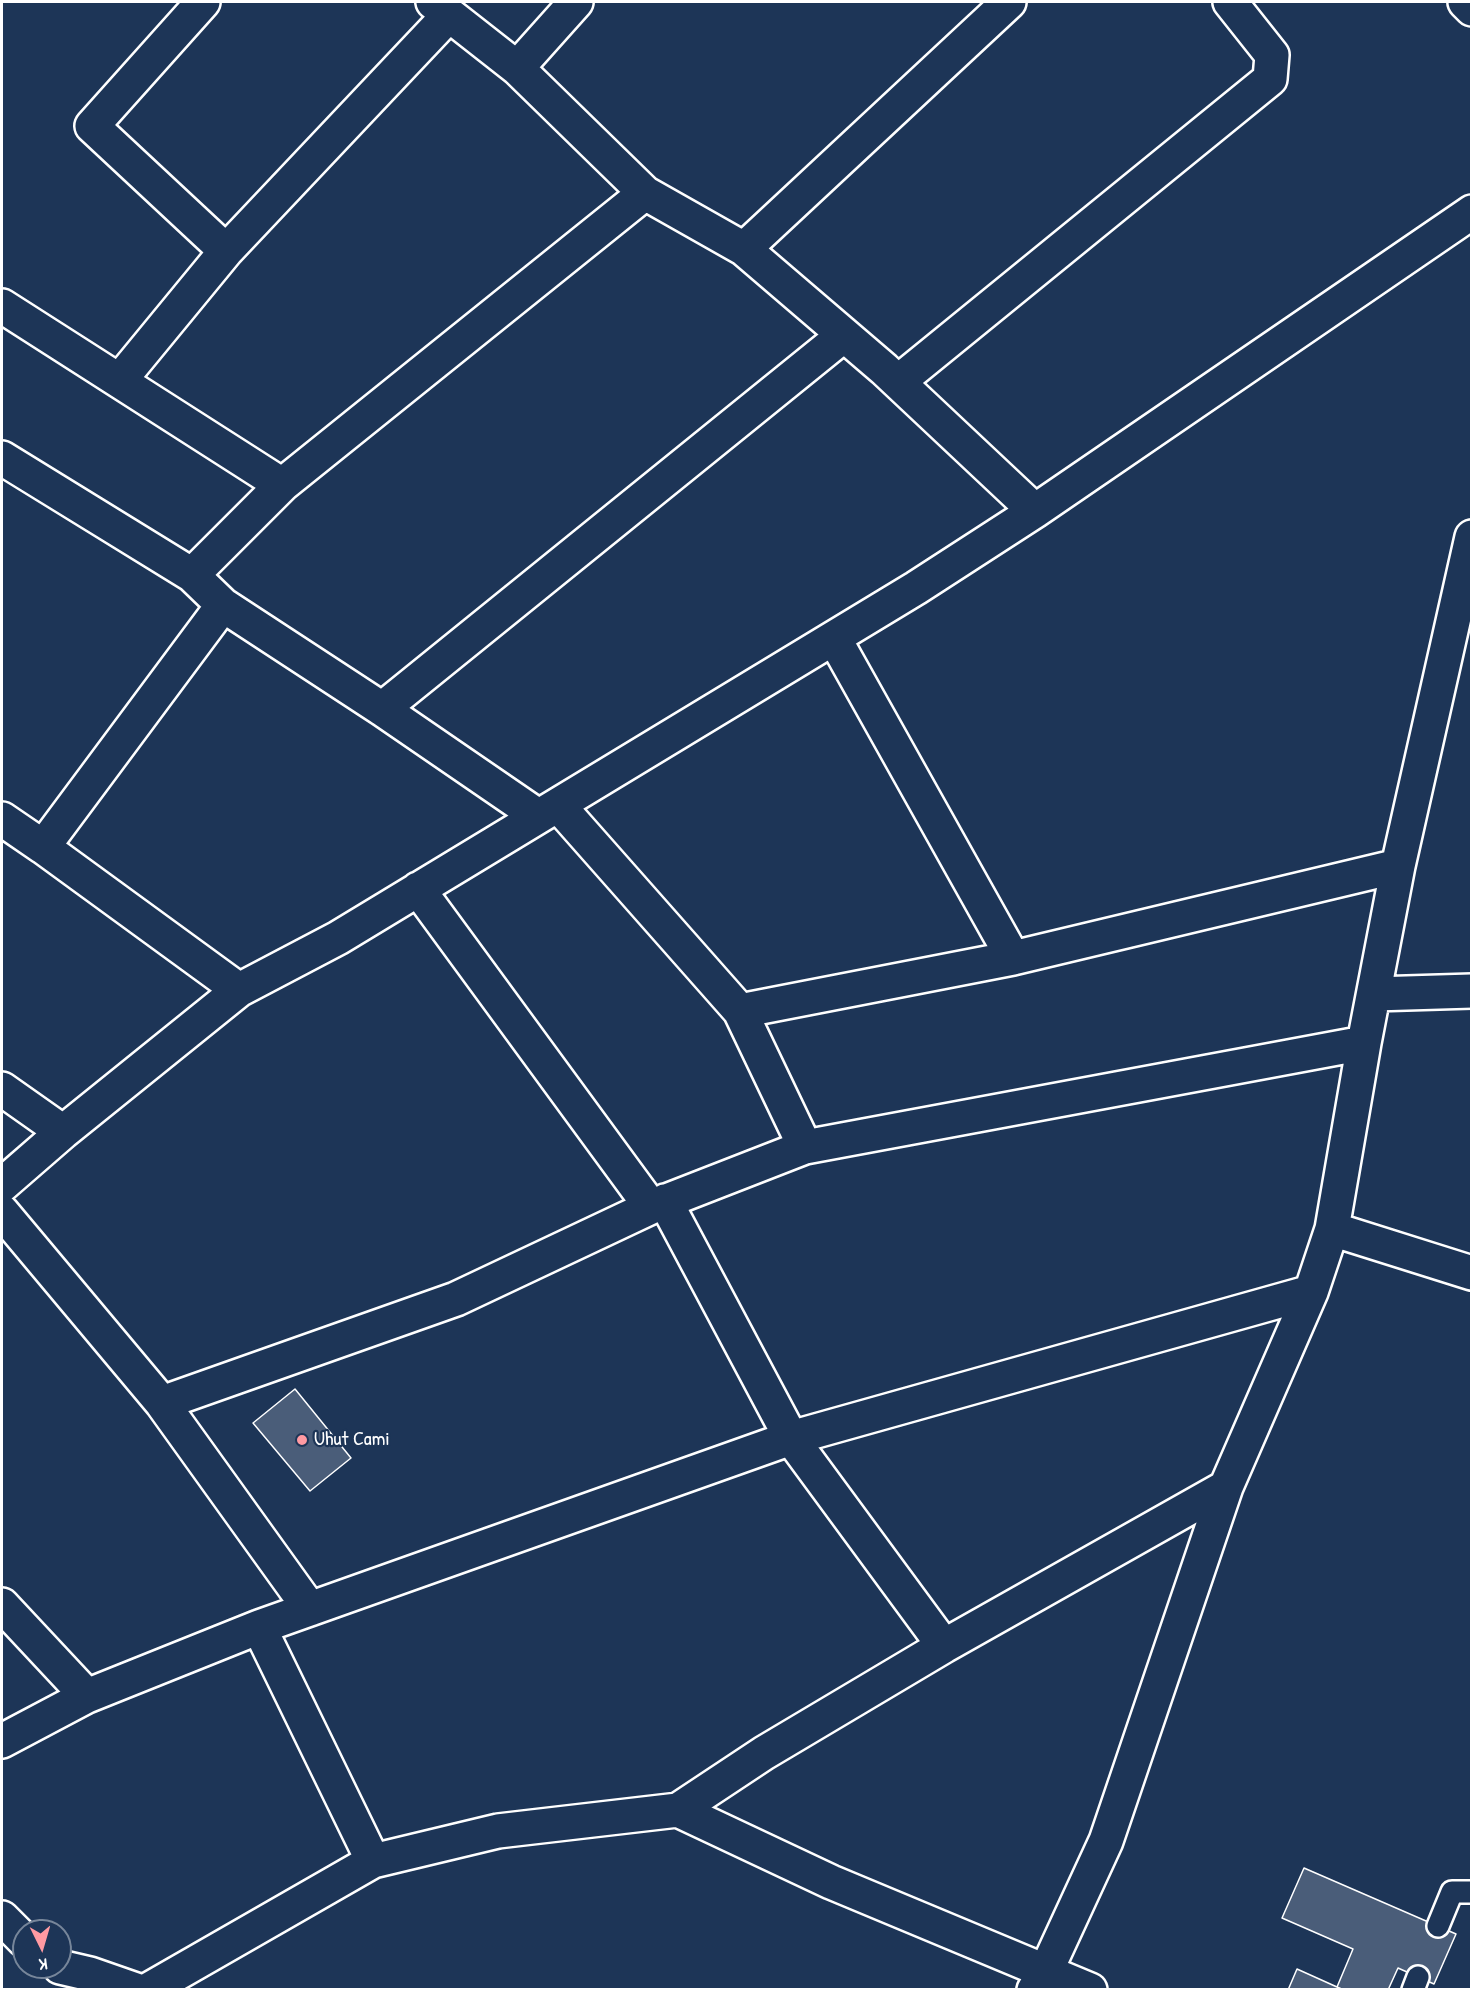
<!DOCTYPE html>
<style>
body{margin:0}
#map{position:relative;width:1473px;height:1991px;overflow:hidden;background:#1d3557;font-family:"Patrick Hand",sans-serif}
canvas{display:block}
.frame{position:absolute;inset:0;border:3px solid #fff;pointer-events:none}
.north{position:absolute;left:12px;top:1919px;width:60px;height:60px;box-sizing:border-box;background:#1d3557;border:2px solid #77869a;border-radius:50%;rotate:175deg;font-size:16px;font-weight:700;line-height:24px;text-align:center;color:#fff}
.north::after{content:'';display:block;margin:auto;width:21px;height:27px;background:#ff9aa2;clip-path:polygon(50% 0,100% 100%,50% 72%,0 100%)}
</style>
<div id="map">
<canvas width="1473" height="1991"></canvas>
<div class="frame"></div>
<div class="north">K</div>
</div>
<script>
const c = document.querySelector('canvas').getContext('2d');
c.lineJoin = 'round';
function paint(path, color) { c.fillStyle = color; c.fill(path, 'evenodd'); }
function stroke(path, color, width, dash) { c.strokeStyle = color; c.lineWidth = width; c.lineCap = dash ? 'butt' : 'round'; c.setLineDash(dash || []); c.stroke(path); }
function label(font, color, halo, rows, align = 'center') {
  c.font = font + ' "Patrick Hand",sans-serif'; c.lineWidth = 4.5; c.setLineDash([]); c.textBaseline = 'middle'; c.strokeStyle = halo; c.fillStyle = color; for (const [text, x, y, turn = 0] of rows) {
    c.save(); c.translate(x, y); c.rotate((+turn || 0) * Math.PI / 180); c.textAlign = isNaN(turn) ? turn : align; if (halo) c.strokeText(text, 0, 0); c.fillText(text, 0, 0); c.restore();
  }
}
const building = new Path2D(`
 M295,1389L351,1458L310,1491L253,1423Z
 M1304,1868L1456,1934L1434,1984L1398,1968L1388,1990H1344L1337,1987L1353,1949L1282,1918Z
 M1297,1969L1337,1987L1344,1990H1288Z`);
const service = new Path2D(`
 M1438,1926L1452,1892H1472
 M1413,1990L1418,1977`);
const minor = new Path2D(`
 M203,2L92,126L226,251
 M433,2L517,68L645,193L744,249L884,369L1035,511
 M1465,2L1472,9
 M517,68L576,2
 M744,249L1009,2
 M2,306L282,485
 M120,380L226,251L449,15
 M898,382L1270,79L1272,55L1230,2
 M2,458L192,575L223,605L382,709L538,816
 M192,575L282,485L645,193
 M834,638L1013,958
 M382,709L844,335
 M558,805L740,1011L805,1147
 M2,819L43,847L239,990
 M43,847L223,605
 M418,889L651,1207
 M1374,994L1472,991
 M740,1011L1013,958L1398,866
 M2,1089L63,1132
 M2,1185L63,1132L239,990L338,938L916,588L1035,511L1472,212
 M665,1201L791,1438L944,1646
 M2,1212L162,1403L310,1609
 M1332,1229L1472,1273
 M162,1403L456,1299L651,1207L805,1147L1364,1043
 M2,1605L87,1696
 M259,1627L373,1861
 M2,1741L87,1696L259,1627L791,1438L1311,1292
 M678,1810L831,1882L1090,1990
 M2,1918L24,1940
 M60,1967L90,1974L136,1990
 M148,1990L373,1861L498,1831L678,1810L764,1753L944,1646L1226,1487
 M1034,1990L1046,1971L1106,1841L1226,1487L1311,1292L1332,1229L1364,1043L1398,866L1472,537`);
const markers = [
 [302,1440,6,"#ff9aa2"]
];
const poiNames = [
 ["Uhut Cami",314,1440]
];
paint(building, '#4a5d79');
stroke(building, '#fff', 1.5);
stroke(service, '#fff', 26);
stroke(minor, '#fff', 38);
stroke(service, '#1d3557', 21);
stroke(minor, '#1d3557', 33);
for (const [x, y, r, color] of markers) { const dot = new Path2D(); dot.arc(x, y, r, 0, 2 * Math.PI); c.fillStyle = color; c.fill(dot); stroke(dot, '#1d3557', 2); }
label('20px', '#fff', '#1d3557', poiNames, 'left');
</script>
